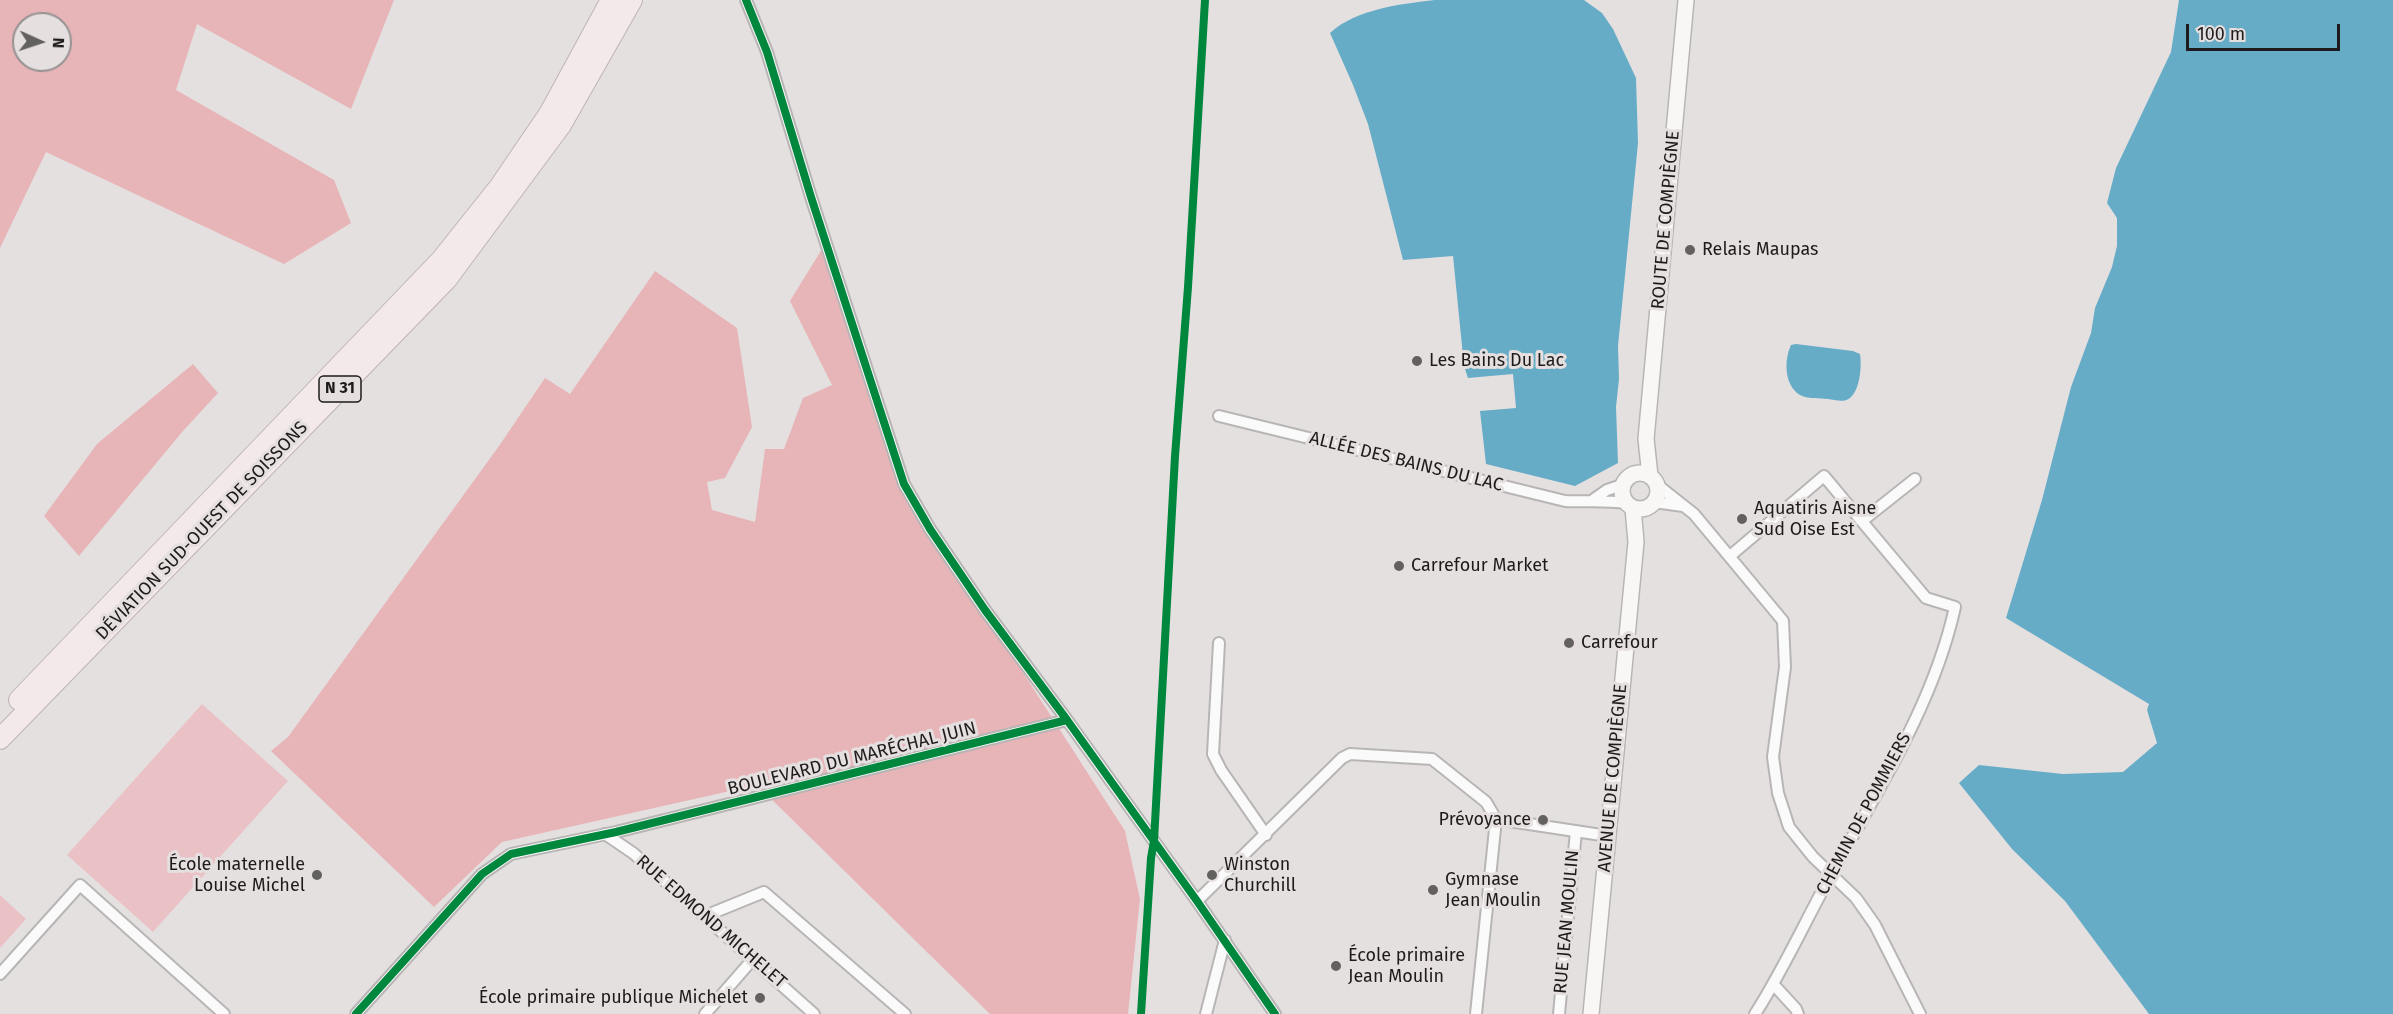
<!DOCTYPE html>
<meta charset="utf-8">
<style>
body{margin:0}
#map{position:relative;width:2393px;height:1014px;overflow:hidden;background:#e5e0e0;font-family:"Fira Sans",sans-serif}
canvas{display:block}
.north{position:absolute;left:12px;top:12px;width:60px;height:60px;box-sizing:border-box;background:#e6dfdf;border:2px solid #969191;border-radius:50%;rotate:93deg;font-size:16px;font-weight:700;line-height:24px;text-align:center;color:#1d1b1b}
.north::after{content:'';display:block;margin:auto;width:21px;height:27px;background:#636060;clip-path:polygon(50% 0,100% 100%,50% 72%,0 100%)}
.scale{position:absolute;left:2186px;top:24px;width:154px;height:27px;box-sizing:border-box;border:3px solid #1d1b1b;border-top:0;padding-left:8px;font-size:18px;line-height:21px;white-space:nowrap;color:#1d1b1b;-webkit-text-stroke:4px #e6dfdf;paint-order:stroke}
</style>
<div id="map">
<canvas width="2393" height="1014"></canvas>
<div class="north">N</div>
<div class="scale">100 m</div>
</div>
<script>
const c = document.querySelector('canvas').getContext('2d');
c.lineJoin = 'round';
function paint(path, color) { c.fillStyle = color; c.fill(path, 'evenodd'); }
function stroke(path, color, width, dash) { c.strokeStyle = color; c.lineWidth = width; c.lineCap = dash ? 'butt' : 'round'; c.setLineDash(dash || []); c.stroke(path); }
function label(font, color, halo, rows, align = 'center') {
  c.font = font + ' "Fira Sans",sans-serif'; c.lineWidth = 6; c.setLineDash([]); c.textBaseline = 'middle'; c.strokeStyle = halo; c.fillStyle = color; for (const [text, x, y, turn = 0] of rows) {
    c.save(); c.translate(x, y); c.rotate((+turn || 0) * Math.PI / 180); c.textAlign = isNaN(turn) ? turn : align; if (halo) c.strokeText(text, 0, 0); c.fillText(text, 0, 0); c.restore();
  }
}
const green = new Path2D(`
 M202,704L288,781L153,932L67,855Z
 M0,895L26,919L0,948Z`);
const forest = new Path2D(`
 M0,0H394L351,109L197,24L176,90L334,180L351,223L284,264L46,152L0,248ZM24,24H60V60H24Z
 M822,249L894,472L1125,831L1140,899L1128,1014H990L757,785L502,842L434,907L271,751L288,737L499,446L545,378L570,394L655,271L737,328L752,427L725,478L707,482L712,510L755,522L765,449H784L803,398L832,385L790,301Z
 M193,364L218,393L183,431L79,556L44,516L97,444Z`);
const water = new Path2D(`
 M1435,0H1584L1602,13L1613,29L1636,78L1638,143L1618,346L1619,379L1616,407L1618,463L1575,486L1486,464L1480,411L1516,408L1513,374L1468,378L1464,366L1453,256L1403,260L1368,124L1353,85L1330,33C1356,9 1401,4 1435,0Z
 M2179,0H2393V1014H2149L2065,901L2012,849L1959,783L1979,765L2063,774L2123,772L2157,743L2147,710L2149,704L2006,618L2042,500L2071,387L2091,333L2095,308L2112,267L2117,246V218L2107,203L2116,168L2171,52Z
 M1796,344L1853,351L1860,354C1862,366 1860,390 1850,398C1844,403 1835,400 1828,399C1820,398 1807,399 1800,395C1784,385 1784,360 1791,345Z`);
const street = new Path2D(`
 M746,0L767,52L811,197L904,484L930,529L985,610L1067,720
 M1219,416L1565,501C1586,502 1605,500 1626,503
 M1656,484L1694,514L1783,621L1785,667L1773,757L1778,793L1789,827L1813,857L1856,898L1875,925L1920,1014
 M1594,499L1607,490L1622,485
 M1654,502L1683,506
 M1862,521L1915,479
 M1730,556L1824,476L1926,598L1955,607C1933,707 1875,794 1827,882C1803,926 1782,972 1755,1014
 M1219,643L1213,754L1221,770L1266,835
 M605,834L633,853L814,1014
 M1197,901L1342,758L1350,754L1432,759L1486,802L1496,819L1608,836
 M705,916L764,892L905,1014
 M0,974L80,885L224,1014
 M1774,985L1796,1009L1798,1014
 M356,1014L482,874L511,854L616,832L1067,720L1197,901L1275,1014
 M705,1014L753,959
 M1206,1014L1225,940
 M1476,1014L1496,819
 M1559,1014L1576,831`);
const secondary = new Path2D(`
 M1622 491a18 18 0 1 1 36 0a18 18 0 1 1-36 0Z
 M1650,476L1646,439L1686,0
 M1591,1014L1636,542L1633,508`);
const highway = new Path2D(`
 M19,700L441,260L500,186L549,114L611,0
 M0,739L447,279L561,125L632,0`);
const cycleway = new Path2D(`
 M746,0L767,52L811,197L904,484L930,529L985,610L1067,720
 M356,1014L482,874L511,854L616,832L1067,720L1197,901L1275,1014
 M1141,1014L1151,858L1154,841L1175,456L1188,287L1205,0`);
const markers = [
 [1690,250,6,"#636060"],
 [1417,361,6,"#636060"],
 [1742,519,6,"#636060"],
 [1399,566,6,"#636060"],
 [1569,643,6,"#636060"],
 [1543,820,6,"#636060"],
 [317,875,6,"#636060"],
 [1212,875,6,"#636060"],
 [1433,890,6,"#636060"],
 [1336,966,6,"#636060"],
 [760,998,6,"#636060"]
];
const shields = [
 [340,389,42]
];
const shieldNames = [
 ["N 31",340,389]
];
const streetNames = [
 ["ROUTE DE COMPIÈGNE",1666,220,-85],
 ["ALLÉE DES BAINS DU LAC",1406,462,14],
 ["DÉVIATION SUD-OUEST DE SOISSONS",202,531,-46],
 ["BOULEVARD DU MARÉCHAL JUIN",852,759,-14],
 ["AVENUE DE COMPIÈGNE",1613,778,-85],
 ["CHEMIN DE POMMIERS",1864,814,-62],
 ["RUE EDMOND MICHELET",711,922,41],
 ["RUE JEAN MOULIN",1567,922,-85]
];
const poiNames = [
 ["Relais Maupas",1702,250],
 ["Les Bains Du Lac",1429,361],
 ["Aquatiris Aisne",1754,509],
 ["Sud Oise Est",1754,530],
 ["Carrefour Market",1411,566],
 ["Carrefour",1581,643],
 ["Prévoyance",1531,820,"right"],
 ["École maternelle",305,865,"right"],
 ["Louise Michel",305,886,"right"],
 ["Winston",1224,865],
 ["Churchill",1224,886],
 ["Gymnase",1445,880],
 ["Jean Moulin",1445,901],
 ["École primaire",1348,956],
 ["Jean Moulin",1348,977],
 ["École primaire publique Michelet",748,998,"right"]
];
paint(green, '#eac2c5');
paint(forest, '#e7b4b8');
paint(water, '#66acc7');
stroke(street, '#b8b5b5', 14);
stroke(secondary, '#b8b5b5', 18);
stroke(highway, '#beb4b5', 22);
stroke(street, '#fbfafa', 10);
stroke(secondary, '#f9f6f6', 15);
stroke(highway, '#f3e9ea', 20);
stroke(cycleway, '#00873e', 8);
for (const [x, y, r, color] of markers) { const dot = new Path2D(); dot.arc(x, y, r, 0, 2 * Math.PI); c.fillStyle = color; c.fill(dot); stroke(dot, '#e6dfdf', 2); }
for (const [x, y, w] of shields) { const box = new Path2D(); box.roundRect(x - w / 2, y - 13, w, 26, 4.5); c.fillStyle = '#e6dfdf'; c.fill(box); stroke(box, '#1d1b1b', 1.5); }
label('bold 16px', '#1d1b1b', null, shieldNames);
label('18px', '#1d1b1b', '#e6dfdf', streetNames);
label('18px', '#1d1b1b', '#e6dfdf', poiNames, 'left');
</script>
